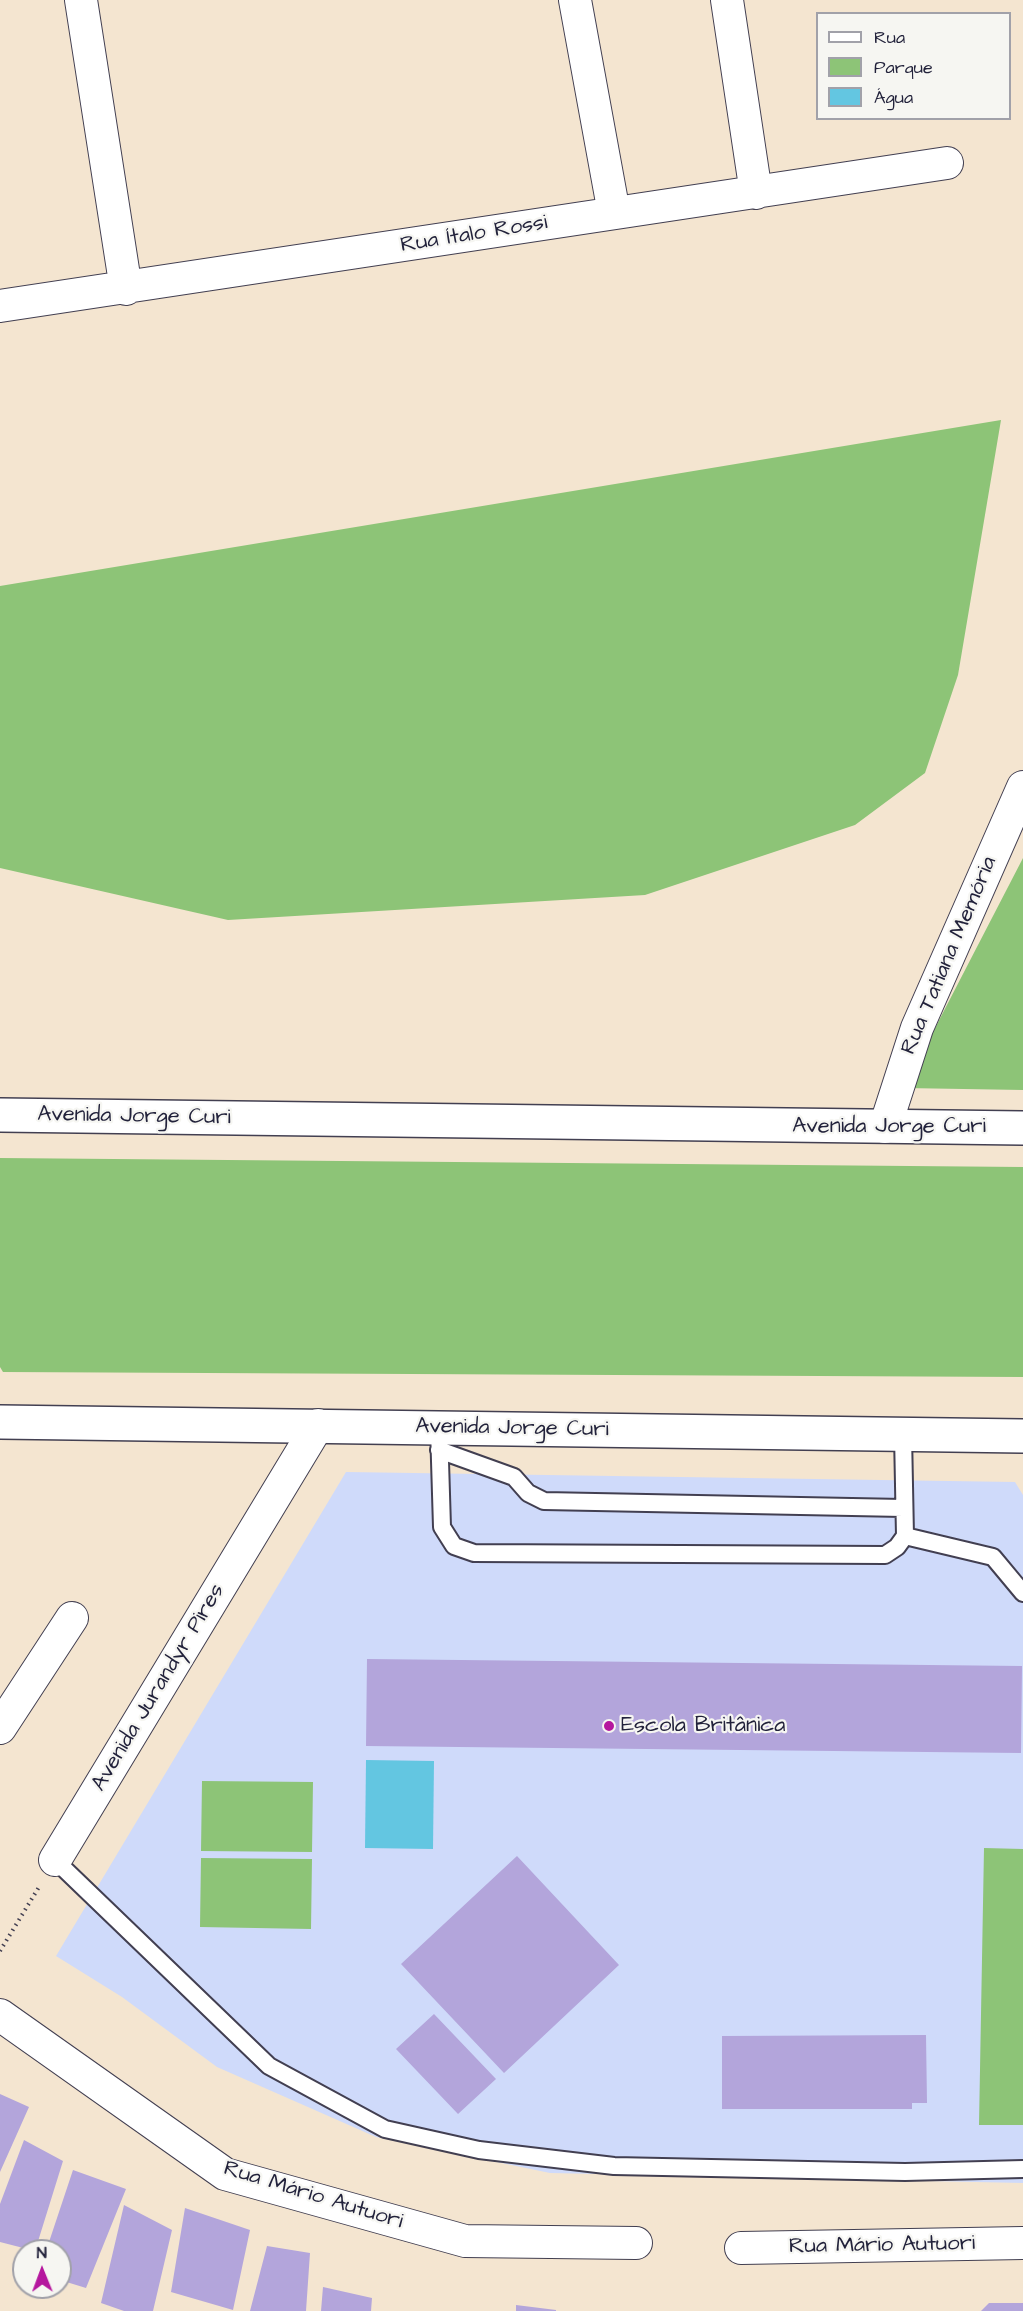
<!DOCTYPE html>
<meta charset="utf-8">
<style>
body{margin:0}
#map{position:relative;width:1023px;height:2311px;overflow:hidden;background:#f4e5d0;font-family:"Architects Daughter",sans-serif}
canvas{display:block}
.legend{position:absolute;left:816px;top:12px;width:195px;height:108px;box-sizing:border-box;background:#f6f6f2;border:2px solid #a1a1a9;margin:0;padding:8px 10px;list-style:none;font-size:18px;color:#22223b}
.legend li{display:flex;align-items:center;gap:12px;height:30px}
.legend b{width:30px;border:2px solid #a1a1a9}
.north{position:absolute;left:12px;top:2239px;width:60px;height:60px;box-sizing:border-box;background:#f6f6f2;border:2px solid #a1a1a9;border-radius:50%;rotate:359deg;font-size:16px;font-weight:700;line-height:24px;text-align:center;color:#22223b}
.north::after{content:'';display:block;margin:auto;width:21px;height:27px;background:#b5179e;clip-path:polygon(50% 0,100% 100%,50% 72%,0 100%)}
</style>
<div id="map">
<canvas width="1023" height="2311"></canvas>
<ul class="legend">
<li><b style="height:8px;background:#fff"></b>Rua</li>
<li><b style="height:16px;background:#8dc477"></b>Parque</li>
<li><b style="height:16px;background:#63c6e1"></b>Água</li>
</ul>
<div class="north">N</div>
</div>
<script>
const c = document.querySelector('canvas').getContext('2d');
c.lineJoin = 'round';
function paint(path, color) { c.fillStyle = color; c.fill(path, 'evenodd'); }
function stroke(path, color, width, dash) { c.strokeStyle = color; c.lineWidth = width; c.lineCap = dash ? 'butt' : 'round'; c.setLineDash(dash || []); c.stroke(path); }
function label(font, color, halo, rows, align = 'center') {
  c.font = font + ' "Architects Daughter",sans-serif'; c.lineWidth = 4.5; c.setLineDash([]); c.textBaseline = 'middle'; c.strokeStyle = halo; c.fillStyle = color; for (const [text, x, y, turn = 0] of rows) {
    c.save(); c.translate(x, y); c.rotate((+turn || 0) * Math.PI / 180); c.textAlign = isNaN(turn) ? turn : align; if (halo) c.strokeText(text, 0, 0); c.fillText(text, 0, 0); c.restore();
  }
}
const built = new Path2D(`
 M346,1472L1015,1482L1023,1495V2183L550,2173L376,2137L217,2067L122,1997L56,1956Z`);
const green = new Path2D(`
 M1001,420L958,675L925,773L855,825L645,895L228,920L0,868V586Z
 M1023,858V1090L904,1088Z
 M0,1158L1023,1167V1377L3,1372L0,1367Z
 M202,1781L313,1782L312,1852L201,1851Z
 M984,1848L1023,1849V2125H979Z
 M201,1858L312,1859L311,1929L200,1927Z`);
const water = new Path2D(`
 M366,1760L434,1761L433,1849L365,1848Z`);
const building = new Path2D(`
 M367,1659L1022,1666L1021,1753L366,1746Z
 M517,1856L619,1965L504,2073L401,1964Z
 M434,2014L496,2079L458,2114L396,2049Z
 M926,2035L927,2103H912V2109H722V2036Z
 M0,2094L29,2107L0,2172Z
 M24,2140L63,2161L35,2251L0,2242V2204Z
 M73,2170L126,2189L86,2288L60,2280V2251H46Z
 M124,2205L172,2230L153,2311H124L101,2303Z
 M185,2208L250,2230L233,2310L171,2292Z
 M267,2246L310,2253L306,2311H250Z
 M323,2287L372,2298L371,2311H321Z
 M989,2303H1023V2311H981Z
 M516,2305L556,2310V2311H516Z`);
const path = new Path2D(`
 M0,1951L39,1887`);
const service = new Path2D(`
 M439,1428L442,1527L454,1546L474,1553L885,1555L897,1547L905,1536L903,1434
 M439,1450L514,1477L528,1493L544,1501L903,1508
 M905,1536L993,1557L1023,1593
 M55,1860L269,2066L385,2129L479,2150L614,2166L905,2172L1023,2169`);
const minor = new Path2D(`
 M81,0L126,289
 M575,0L614,213
 M727,0L756,193
 M0,306L947,163
 M885,1127L917,1028L1023,787
 M0,1728L72,1618
 M55,1860L318,1425
 M0,2015L225,2174L465,2241L636,2243
 M741,2248L1023,2243`);
const tertiary = new Path2D(`
 M0,1115L1023,1128
 M0,1422L1023,1436`);
const markers = [
 [609,1726,6,"#b5179e"]
];
const streetNames = [
 ["Rua Ítalo Rossi",474,235,-9],
 ["Rua Tatiana Memória",950,956,-67],
 ["Avenida Jorge Curi",134,1117,1],
 ["Avenida Jorge Curi",889,1127],
 ["Avenida Jorge Curi",512,1429,1],
 ["Avenida Jurandyr Pires",159,1688,-59],
 ["Rua Mário Autuori",313,2196,17],
 ["Rua Mário Autuori",882,2246,-1]
];
const poiNames = [
 ["Escola Britânica",621,1726]
];
paint(built, '#cfdafa');
paint(green, '#8dc477');
paint(water, '#63c6e1');
paint(building, '#b3a5db');
stroke(service, '#423f51', 20);
stroke(minor, '#423f51', 34);
stroke(tertiary, '#423f51', 36);
stroke(path, '#423f51', 4, [1.5, 4.5]);
stroke(service, '#fff', 16);
stroke(minor, '#fff', 32);
stroke(tertiary, '#fff', 33);
for (const [x, y, r, color] of markers) { const dot = new Path2D(); dot.arc(x, y, r, 0, 2 * Math.PI); c.fillStyle = color; c.fill(dot); stroke(dot, '#f6f6f2', 2); }
label('22px', '#22223b', '#f6f6f2', streetNames);
label('22px', '#22223b', '#f6f6f2', poiNames, 'left');
</script>
